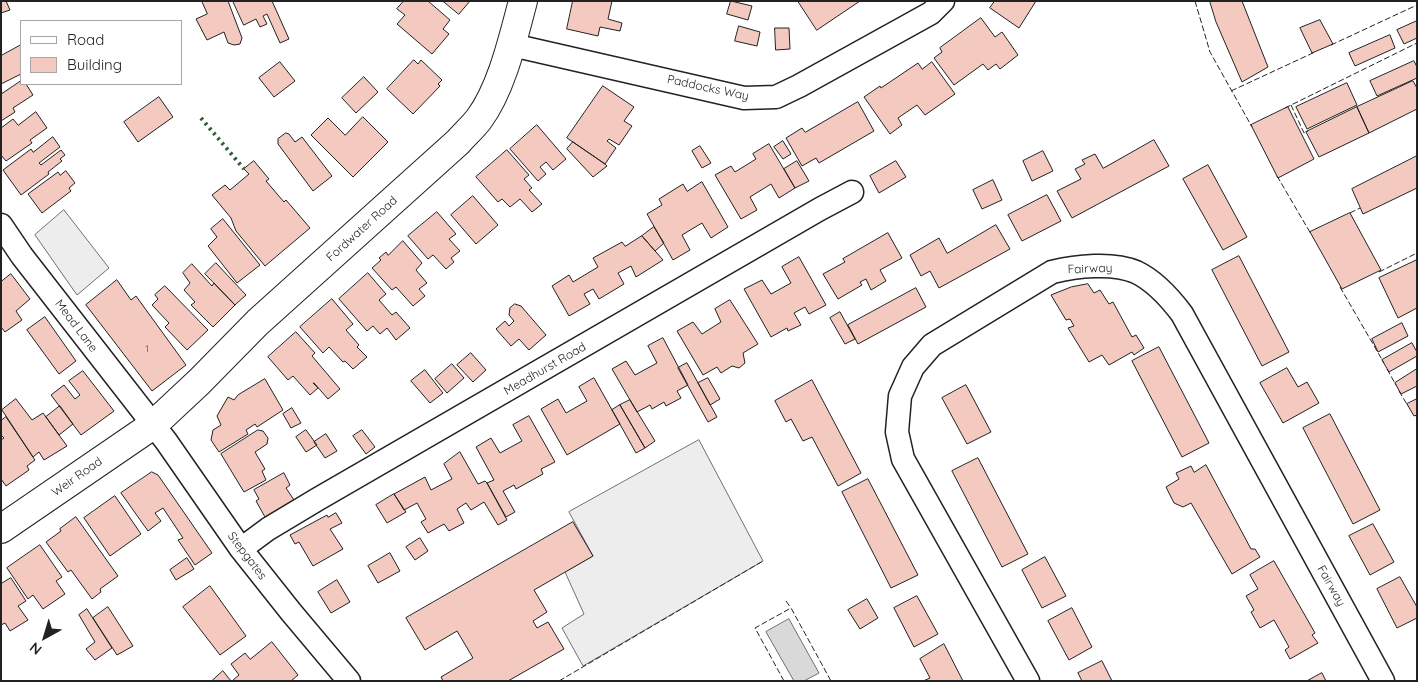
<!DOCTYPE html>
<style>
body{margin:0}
#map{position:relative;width:1418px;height:682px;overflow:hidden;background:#fff;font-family:Quicksand,sans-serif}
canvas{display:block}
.frame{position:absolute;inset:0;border:2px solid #222;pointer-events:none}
.legend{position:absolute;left:20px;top:20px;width:162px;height:65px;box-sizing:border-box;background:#fff;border:1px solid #a7a7a7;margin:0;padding:6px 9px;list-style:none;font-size:15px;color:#222}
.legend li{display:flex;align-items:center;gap:10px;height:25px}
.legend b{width:25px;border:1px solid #a7a7a7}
.north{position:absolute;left:20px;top:612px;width:50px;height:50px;-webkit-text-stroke:4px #fff;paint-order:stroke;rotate:219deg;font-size:14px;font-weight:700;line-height:20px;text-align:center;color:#222}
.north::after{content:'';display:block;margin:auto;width:18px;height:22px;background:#222;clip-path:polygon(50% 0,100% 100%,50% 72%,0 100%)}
</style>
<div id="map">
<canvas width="1418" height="682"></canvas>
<div class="frame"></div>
<ul class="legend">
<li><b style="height:6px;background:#fff"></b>Road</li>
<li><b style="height:14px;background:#f3c9c0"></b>Building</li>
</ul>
<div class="north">N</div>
</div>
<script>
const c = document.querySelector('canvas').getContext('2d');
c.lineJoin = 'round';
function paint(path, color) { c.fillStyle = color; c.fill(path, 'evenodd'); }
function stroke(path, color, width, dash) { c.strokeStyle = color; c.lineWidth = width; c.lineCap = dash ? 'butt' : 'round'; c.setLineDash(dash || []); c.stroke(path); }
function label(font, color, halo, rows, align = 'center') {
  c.font = font + ' Quicksand,sans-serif'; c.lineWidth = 4; c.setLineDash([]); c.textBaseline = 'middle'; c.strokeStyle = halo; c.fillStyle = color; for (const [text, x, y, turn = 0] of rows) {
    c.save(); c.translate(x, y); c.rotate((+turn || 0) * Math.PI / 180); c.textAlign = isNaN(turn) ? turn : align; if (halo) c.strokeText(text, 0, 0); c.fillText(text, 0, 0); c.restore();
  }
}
const parking = new Path2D(`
 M64,210L109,268L77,295L35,235Z
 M699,440L763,561L583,666L562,628L584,614L565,572L593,556L569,512Z`);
const water = new Path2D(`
 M789,619L819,673L804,681H794L766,632Z`);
const building = new Path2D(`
 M1,1H6L10,10L1,13Z
 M202,1H228L242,38L240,44L234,45L228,43L224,32L207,40L196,19L207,14Z
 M233,1H272L289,39L280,43L267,14L263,16L267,24L260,27L256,19L244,25Z
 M404,1H428L450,20L443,29L449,34L432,54L397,24L405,15L397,9Z
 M443,1H470L459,14Z
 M573,1H612L608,19L622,23L620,31L600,27L598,36L567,29Z
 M731,1L752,6L748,20L727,14Z
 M798,1H860L817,30Z
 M995,1H1036L1019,28L990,8Z
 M1210,1H1242L1268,67L1242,82L1216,22Z
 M981,18L995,37L1002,32L1018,55L1000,69L996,64L988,70L983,64L954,85L934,58L942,52L940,48Z
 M1320,20L1333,44L1312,53L1300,28Z
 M1417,21V38L1404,44L1397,30Z
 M739,26L760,32L757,46L735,41Z
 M775,28H789L790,49L776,50Z
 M1390,35L1395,48L1355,66L1349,53Z
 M21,45V74L1,84V56Z
 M414,60L418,64L421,60L442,80L438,84L440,86L413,114L387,89Z
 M1414,61L1417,67V78L1377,96L1370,81Z
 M280,62L295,81L274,97L259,78Z
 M932,62L955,94L925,115L917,105L898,118L902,125L890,134L864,97L880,86L881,88L918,63L922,69Z
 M364,77L378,92L356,113L342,98Z
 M21,81V84H26L33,95L13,108L15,112L1,121V91L2,93Z
 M1413,81L1417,88V109L1369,133L1357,107Z
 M1347,83L1357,105L1307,129L1296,107Z
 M603,86L634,107L624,121L632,126L619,145L609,139L607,141L616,148L605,164L567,138Z
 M159,97L173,117L138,142L124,122Z
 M858,102L874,131L819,163L816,158L802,166L786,138L802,128L805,132Z
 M1288,107L1314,159L1278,178L1251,125Z
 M1357,107L1369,133L1319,157L1306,132Z
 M36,112L47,128L30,140L32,143L6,161L1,155V128L13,119L18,125Z
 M363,117L388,142L353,177L311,135L328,118L345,135Z
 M537,125L566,159L553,170L546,162L540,167L546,174L538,181L510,149Z
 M286,133L289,134L295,142L302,137L332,176L313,191L278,144V139Z
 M53,137L60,147L39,163L41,165L61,150L65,155L60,159L62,161L48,172L49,174L21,195L3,170L31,149L33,152Z
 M1154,140L1169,166L1072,218L1057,191L1081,179L1075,169L1085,164L1082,160L1095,154L1103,168Z
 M783,141L791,154L783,159L774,147Z
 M573,142L605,164L607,166L593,177L567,149Z
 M769,144L795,188L779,198L771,184L750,197L757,210L741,219L715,175L731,166L735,172L756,159L753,154Z
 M700,146L711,163L702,168L692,151Z
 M507,150L529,175L524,179L532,188L529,190L542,204L532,212L520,199L510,207L502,199L498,202L476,177Z
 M1043,151L1053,171L1032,181L1023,161Z
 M1417,156V188L1363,214L1352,189Z
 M254,161L269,179L266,181L284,202L286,200L310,228L265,266L236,231L231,218L212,195L225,185L230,190L249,174L244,169Z
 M797,161L809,181L795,188L784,169Z
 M896,161L906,177L879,193L870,176Z
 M1208,165L1247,237L1223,250L1183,179Z
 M66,171L75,183L69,188L71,191L42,213L28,194L58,172L60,175Z
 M993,180L1002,200L982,209L973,190Z
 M702,182L728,227L711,238L702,223L682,235L690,250L673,260L647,214L662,205L659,199L683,184L687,191Z
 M1047,195L1061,221L1022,241L1008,215Z
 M473,196L498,225L476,244L451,215Z
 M437,212L456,234L449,239L460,251L451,258L454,262L446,269L433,255L428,259L408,236Z
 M1350,213L1381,270L1342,289L1310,232Z
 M223,219L260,265L237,283L208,246L217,237L211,229Z
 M996,225L1010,249L939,288L930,271L921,276L910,255L939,238L947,253Z
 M654,227L664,243L655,251L642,236Z
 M888,233L902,258L880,270L886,281L871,290L866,279L860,282L862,285L838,299L823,274L845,262L843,259Z
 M642,236L663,260L636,277L631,266L618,273L624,284L599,299L593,289L584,294L590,304L569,316L552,286L569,275L573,282L598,267L593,258L622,242L625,246Z
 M403,241L422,263L416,270L427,283L419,289L425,296L413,306L396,287L392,290L372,268L381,260L379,258L386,252L388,255Z
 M1239,256L1289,352L1262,366L1212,270Z
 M799,257L826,305L809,314L805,307L794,313L801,325L788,331L787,328L771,337L744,289L762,280L771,294L791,283L782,267Z
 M1417,260V308L1398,318L1379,278Z
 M216,263L246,295L235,305L205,274Z
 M192,264L212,286L214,283L235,305L213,327L191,305L195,302L184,290L190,283L183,273Z
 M368,273L386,294L379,300L392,315L396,312L410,328L396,340L387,328L380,334L373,326L367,331L339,299Z
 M11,274L30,299L16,311L22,320L5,332L1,327V282Z
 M117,280L131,300L136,296L186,365L152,391L86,305Z
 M1088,284L1094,293L1100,290L1109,304L1113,302L1132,337L1136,335L1144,348L1134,355L1132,352L1109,365L1102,355L1089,362L1068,328L1074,326L1070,319L1066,320L1051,295L1071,287Z
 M165,286L208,330L187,350L165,327L169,323L152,305L158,299L155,295Z
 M916,288L926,307L858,344L848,325Z
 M332,299L353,324L346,330L359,345L357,347L367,357L353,369L345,361L343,362L329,347L323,353L300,327Z
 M730,300L758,344L743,353L745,363L739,368L732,366L721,373L717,367L703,375L677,331L693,322L702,334L721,322L715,309Z
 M515,304L521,306L546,335L529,350L519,339L511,346L496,329L505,321L509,326L514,321L509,315L510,308Z
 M840,312L855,339L845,344L830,318Z
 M45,317L76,361L59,374L27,330Z
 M1402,323L1408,336L1378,352L1372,339Z
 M296,332L315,353L312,356L340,389L328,399L314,383H313L318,388L310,395L293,376L288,380L268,357Z
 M663,338L688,385L677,391L681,398L666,406L664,402L652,409L650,405L637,412L612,369L626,361L635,375L657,363L648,346Z
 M1412,343L1417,352V356L1389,372L1382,360Z
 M1159,347L1209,443L1182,457L1132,361Z
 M471,353L486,370L473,382L457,365Z
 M687,363L717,417L708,422L678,368Z
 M452,364L464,378L447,393L435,379Z
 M1287,368L1298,387L1307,382L1319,403L1283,423L1260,383Z
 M1417,369V386L1401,394L1395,383Z
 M425,370L443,393L430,403L411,381Z
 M83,371L114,411L81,435L51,395L64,385L75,399L80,395L69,381Z
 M594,378L620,424L567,455L541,409L558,399L566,413L587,401L579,387Z
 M708,378L720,399L710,405L698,383Z
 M265,379L283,410L257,427L255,424L246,430L248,434L219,452L211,440L213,430L221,425L217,416L228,397L234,400L238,395Z
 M812,380L861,473L838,486L812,437L803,441L791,419L786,422L775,401Z
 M966,385L991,432L967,444L942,398Z
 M16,399L32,420L43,413L67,446L44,460L39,452L33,457L2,410Z
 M1417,399V415L1414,416L1407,404Z
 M630,400L655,441L645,448L620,405Z
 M620,405L645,448L636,453L612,410Z
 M60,406L73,424L59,435L46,417Z
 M292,408L301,423L291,428L283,414Z
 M1330,414L1380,510L1353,524L1303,428Z
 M529,416L555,462L541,469L543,474L516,489L514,485L503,491L515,512L506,517L487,483L494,480L476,447L491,438L500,453L522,441L513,425Z
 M6,417L35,460L27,466L29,470L6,486L1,479V440L4,438L1,435V421Z
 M258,430L263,431L268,438L267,444L255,452L265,469L262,471L266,480L244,492L221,454Z
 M306,430L317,445L306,452L296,437Z
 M362,430L375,447L366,454L353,436Z
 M326,434L337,451L325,458L314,442Z
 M460,452L478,484L485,481L487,483L507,520L498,525L484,502L471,510L466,503L457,509L464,523L449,531L444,524L428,533L421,522L426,519L417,503L404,510L394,494L425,477L431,490L452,479L444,464Z
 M978,458L1028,554L1002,567L952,471Z
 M1206,465L1251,549H1255L1260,557L1232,574L1191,503L1183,507L1174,503L1166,487L1179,479L1176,473L1191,466L1194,472Z
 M152,472L158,475L212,553L195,565L178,540L183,538L163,508L155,513L161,521L148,531L121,493Z
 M284,473L290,485L286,488L294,500L265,517L256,501L259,499L254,490Z
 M868,479L918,575L891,588L842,492Z
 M394,494L406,512L387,523L376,505Z
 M115,496L141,534L110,556L84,518Z
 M336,513L342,523L330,529L343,549L313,566L299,542L295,544L290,535L327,515L328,517Z
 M76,517L118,576L100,589L101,592L92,599L71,570L68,572L46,542L61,531L60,529Z
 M573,522L593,556L534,590L547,612L533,621L537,628L548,622L564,649L508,681H443L441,677L473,658L457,631L425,650L406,618Z
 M1373,524L1394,562L1370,575L1349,536Z
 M420,538L428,551L415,560L406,547Z
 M40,545L62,577L56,581L65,594L43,609L33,595L28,599L7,568Z
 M390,553L400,571L378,583L368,566Z
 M1045,557L1066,596L1042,608L1022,570Z
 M187,558L194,569L176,580L170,570Z
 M1274,561L1315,633L1312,635L1318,643L1290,659L1285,650L1289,647L1274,620L1260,628L1251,612L1254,610L1246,596L1258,589L1250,575Z
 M1400,577L1417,607V618L1397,628L1377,589Z
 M11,578L26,601L18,606L28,620L10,631L5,623L1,625V584Z
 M337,580L350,602L331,613L318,592Z
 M210,586L246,636L220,655L183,607Z
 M917,596L938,634L914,647L894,608Z
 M867,599L878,618L860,629L848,610Z
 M108,607L133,646L117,655L93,618Z
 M1072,608L1092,647L1069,660L1048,621Z
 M87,609L112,648L95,660L86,649L95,642L79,615Z
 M272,642L298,675L291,681H232L239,675L231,664L245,653L250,659Z
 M944,644L963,681H923L930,678L920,659Z
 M1102,661L1112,681H1082L1078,673Z
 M223,671L231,681H212Z
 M1322,673L1326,681H1307Z`);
const minor = new Path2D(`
 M512,45L744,98L776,97L799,86L931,13L943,1
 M1,225L22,256L166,441L241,549L291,612L349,681
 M241,549L268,529L318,499L820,209L852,192
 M1028,681L903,459L897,432L900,396L913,367L932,345L1052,272C1076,266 1113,262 1136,272C1155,281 1170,298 1182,314L1383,681`);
const secondary = new Path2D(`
 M1,529L153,425L199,382L258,322L458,142C465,134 473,127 479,119C502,88 513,38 523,1`);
const hedge = new Path2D(`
 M201,118L244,169`);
const fence = new Path2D(`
 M1195,1L1210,52L1252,127
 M1331,45L1417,5
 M1231,91L1315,52
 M1291,105L1304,133L1308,131
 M1285,108L1417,43
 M1277,176L1311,234
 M1350,213L1360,208
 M1379,272L1417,253
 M1340,287L1384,363
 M1387,369L1396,385
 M1399,391L1408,406
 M786,601L791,608
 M559,681L763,561
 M784,681L755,628L791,608L831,681`);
const numberNames = [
 ["1",147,349]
];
const streetNames = [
 ["Paddocks Way",708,88,12],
 ["Fordwater Road",362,229,-42],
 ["Fairway",1090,269,-2],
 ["Mead Lane",76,326,53],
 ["Meadhurst Road",545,369,-30],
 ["Weir Road",77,477,-35],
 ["Stepgates",247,556,53],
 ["Fairway",1331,586,61]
];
paint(parking, '#ededed');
stroke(parking, '#6f6f6f', 1);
paint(water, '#d9d9d9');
stroke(water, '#6f6f6f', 1);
paint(building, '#f3c9c0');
stroke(building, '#222', 1);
stroke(minor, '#222', 25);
stroke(secondary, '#222', 30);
stroke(minor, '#fff', 22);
stroke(secondary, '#fff', 28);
stroke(hedge, '#2f5e38', 4, [2.5, 4]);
stroke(fence, '#222', 1, [6, 2.5]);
label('10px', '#564c4a', null, numberNames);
label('12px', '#222', '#fff', streetNames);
</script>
